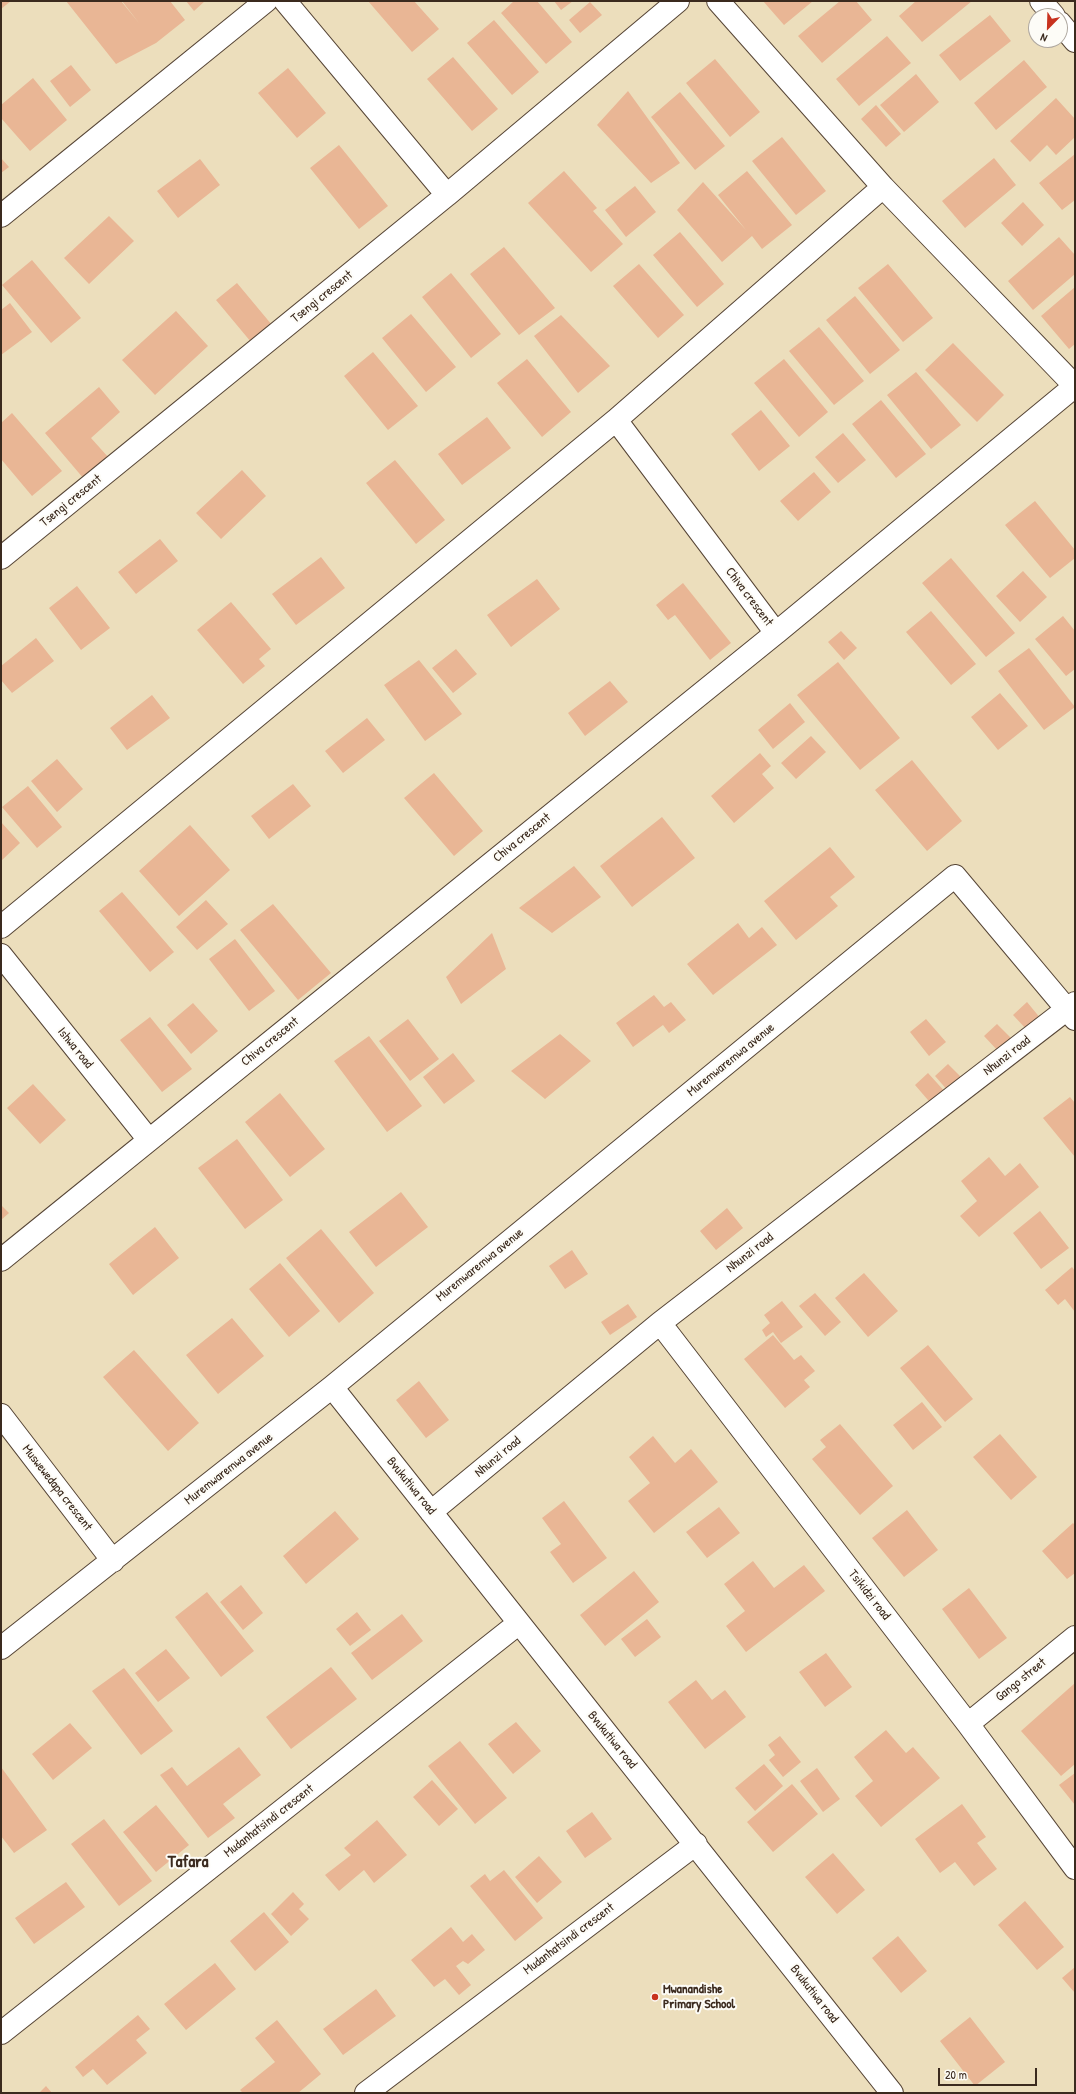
<!DOCTYPE html>
<style>
body{margin:0}
#map{position:relative;width:1076px;height:2094px;overflow:hidden;background:#ecdebc;font-family:"Patrick Hand",sans-serif}
canvas{display:block}
.frame{position:absolute;inset:0;border:2px solid #3b2a1e;pointer-events:none}
.north{position:absolute;left:1028px;top:8px;width:40px;height:40px;box-sizing:border-box;background:#fdfcf7;border:1px solid #afa8a0;border-radius:50%;rotate:203deg;font-size:11px;font-weight:700;line-height:16px;text-align:center;color:#3b2a1e}
.north::after{content:'';display:block;margin:auto;width:14px;height:18px;background:#c8321e;clip-path:polygon(50% 0,100% 100%,50% 72%,0 100%)}
.scale{position:absolute;left:938px;top:2068px;width:99px;height:18px;box-sizing:border-box;border:2px solid #3b2a1e;border-top:0;padding-left:5px;font-size:12px;line-height:14px;white-space:nowrap;color:#3b2a1e;-webkit-text-stroke:3px #fdfcf7;paint-order:stroke}
</style>
<div id="map">
<canvas width="1076" height="2094"></canvas>
<div class="frame"></div>
<div class="north">N</div>
<div class="scale">20 m</div>
</div>
<script>
const c = document.querySelector('canvas').getContext('2d');
c.lineJoin = 'round';
function paint(path, color) { c.fillStyle = color; c.fill(path, 'evenodd'); }
function stroke(path, color, width, dash) { c.strokeStyle = color; c.lineWidth = width; c.lineCap = dash ? 'butt' : 'round'; c.setLineDash(dash || []); c.stroke(path); }
function label(font, color, halo, rows, align = 'center') {
  c.font = font + ' "Patrick Hand",sans-serif'; c.lineWidth = 4; c.setLineDash([]); c.textBaseline = 'middle'; c.strokeStyle = halo; c.fillStyle = color; for (const [text, x, y, turn = 0] of rows) {
    c.save(); c.translate(x, y); c.rotate((+turn || 0) * Math.PI / 180); c.textAlign = isNaN(turn) ? turn : align; if (halo) c.strokeText(text, 0, 0); c.fillText(text, 0, 0); c.restore();
  }
}
const building = new Path2D(`
 M1,1H11L1,9Z
 M66,1H121L139,23L122,1H170L185,20L156,43L116,64Z
 M186,1H205L194,11Z
 M368,1H414L439,29L412,52Z
 M514,1H537L572,42L546,64L501,13Z
 M554,1H573L561,10Z
 M763,1H813L784,25Z
 M840,1H856L872,20L822,63L798,36Z
 M916,1H972L922,42L899,16Z
 M590,2L602,15L580,33L569,20Z
 M990,15L1011,41L960,81L939,55Z
 M494,20L539,72L512,95L467,43Z
 M887,36L911,63L859,106L836,79Z
 M453,57L498,109L472,131L427,79Z
 M715,59L760,112L730,137L686,83Z
 M1024,60L1047,87L996,130L974,103Z
 M71,65L91,90L70,107L50,81Z
 M288,68L326,113L297,138L258,93Z
 M916,74L939,102L904,132L880,105Z
 M33,78L67,120L30,151L1,118V105Z
 M628,91L680,163L651,183L597,125Z
 M680,92L725,146L695,170L651,117Z
 M1056,98L1075,119V137L1056,155L1047,145L1030,162L1010,141Z
 M876,105L901,134L886,147L861,119Z
 M782,137L826,191L796,215L752,161Z
 M339,145L388,206L359,229L310,168Z
 M1075,154V200L1062,210L1039,183Z
 M1,158L9,167L1,173Z
 M994,158L1016,185L965,228L942,201Z
 M200,159L220,185L178,218L157,191Z
 M564,171L597,208L593,211L623,244L591,272L528,203Z
 M747,171L792,225L762,249L752,236L722,262L677,210L703,182L746,230L718,195Z
 M635,186L656,212L626,237L605,210Z
 M1023,202L1044,225L1022,246L1001,223Z
 M109,216L134,241L89,284L64,258Z
 M680,232L724,284L697,307L653,255Z
 M1059,237L1075,255V274L1033,310L1008,281Z
 M504,247L555,308L519,335L470,274Z
 M32,260L81,318L51,343L2,285Z
 M639,264L684,315L658,338L613,286Z
 M888,264L933,318L903,342L858,288Z
 M451,273L501,334L471,358L422,297Z
 M237,283L272,325L251,342L216,300Z
 M1075,287V344L1069,349L1041,316Z
 M855,296L900,350L870,374L826,320Z
 M10,303L32,332L1,355V310Z
 M176,311L208,346L155,395L122,360Z
 M411,314L456,367L426,392L382,338Z
 M561,315L610,366L578,393L534,336Z
 M819,327L864,381L834,405L789,351Z
 M953,343L1004,395L977,422L925,370Z
 M373,352L418,406L388,430L344,376Z
 M527,359L571,412L542,437L497,383Z
 M784,359L828,412L799,437L754,383Z
 M916,372L961,425L931,449L887,395Z
 M99,387L120,412L91,438L109,458L84,479L45,433Z
 M881,400L926,454L896,478L852,424Z
 M761,410L790,446L759,471L731,434Z
 M12,413L62,471L32,496L1,459V423Z
 M487,417L511,448L462,485L438,454Z
 M843,433L866,460L838,483L815,457Z
 M395,460L445,520L416,544L366,483Z
 M242,470L266,496L221,539L196,513Z
 M814,472L831,492L798,521L780,501Z
 M1035,501L1075,550V558L1050,578L1005,525Z
 M160,539L178,561L136,594L118,572Z
 M321,557L345,588L296,625L272,594Z
 M951,558L1015,633L986,657L922,583Z
 M1023,571L1047,597L1020,622L996,596Z
 M537,579L560,609L511,647L487,615Z
 M683,583L731,643L710,660L675,615L668,620L656,605Z
 M77,586L110,628L81,650L49,608Z
 M231,602L271,649L259,659L265,666L243,684L197,630Z
 M931,611L976,664L951,685L906,632Z
 M1063,616L1075,631V669L1066,676L1035,639Z
 M841,631L857,648L844,660L828,642Z
 M36,638L54,661L12,693L1,680V666Z
 M1029,648L1075,707L1044,730L998,671Z
 M456,649L477,674L453,693L432,668Z
 M419,660L462,714L425,741L384,685Z
 M838,662L900,738L860,770L797,695Z
 M610,681L628,702L585,736L568,713Z
 M1000,693L1028,726L998,750L971,717Z
 M152,695L170,718L127,750L110,728Z
 M790,703L805,722L773,749L758,730Z
 M367,718L385,740L343,773L325,751Z
 M811,736L826,752L796,779L781,763Z
 M760,753L771,766L762,774L774,788L734,823L711,796Z
 M57,759L83,789L57,812L31,781Z
 M912,760L962,821L927,851L875,790Z
 M434,773L483,831L454,856L404,798Z
 M293,784L311,806L269,839L251,816Z
 M28,786L62,827L37,848L2,807Z
 M662,817L695,858L632,907L600,866Z
 M1,822L20,843L1,861Z
 M190,825L230,870L179,916L139,871Z
 M830,847L855,877L830,897L838,906L796,940L764,901Z
 M574,866L601,897L552,933L519,908Z
 M122,892L174,952L150,972L99,911Z
 M206,900L228,924L197,950L176,927Z
 M273,904L331,973L298,1000L240,930Z
 M738,923L749,938L762,927L777,945L713,995L687,964Z
 M492,933L506,969L461,1004L446,977Z
 M235,939L275,991L249,1011L209,959Z
 M654,995L664,1007L671,1002L686,1020L669,1033L663,1025L633,1047L616,1023Z
 M1027,1002L1041,1019L1028,1031L1013,1015Z
 M193,1003L218,1031L191,1054L167,1025Z
 M150,1017L192,1069L162,1092L120,1040Z
 M408,1019L439,1059L410,1081L379,1041Z
 M926,1019L946,1042L929,1056L910,1032Z
 M997,1024L1012,1039L998,1051L984,1036Z
 M560,1034L591,1061L545,1099L511,1071Z
 M369,1036L422,1106L387,1132L334,1061Z
 M453,1053L475,1081L444,1104L423,1077Z
 M948,1064L963,1079L949,1092L935,1076Z
 M928,1073L947,1094L934,1107L915,1085Z
 M33,1084L66,1120L40,1144L7,1108Z
 M280,1093L325,1149L290,1177L245,1122Z
 M1070,1097L1075,1103V1157L1043,1118Z
 M237,1139L283,1200L245,1229L198,1168Z
 M989,1157L1005,1176L1020,1163L1039,1187L979,1237L960,1216L977,1201L961,1181Z
 M401,1192L428,1227L376,1267L349,1232Z
 M1,1205L9,1213L1,1220Z
 M727,1208L743,1228L716,1250L700,1231Z
 M1040,1211L1069,1248L1041,1269L1013,1233Z
 M155,1227L179,1258L133,1295L109,1264Z
 M321,1229L374,1293L339,1323L286,1258Z
 M572,1250L588,1274L565,1289L549,1266Z
 M280,1263L320,1311L289,1337L249,1289Z
 M1072,1267L1075,1271V1312L1065,1299L1058,1305L1045,1290Z
 M864,1273L898,1311L868,1337L835,1298Z
 M815,1293L841,1322L825,1336L799,1306Z
 M782,1301L803,1327L781,1343L773,1332L766,1337L762,1330L770,1323L764,1315Z
 M628,1304L637,1317L610,1335L601,1322Z
 M232,1318L264,1356L218,1394L186,1355Z
 M773,1335L794,1360L801,1355L815,1371L804,1380L810,1387L785,1408L744,1359Z
 M928,1345L973,1399L945,1422L900,1368Z
 M134,1350L199,1423L168,1451L103,1377Z
 M419,1381L449,1420L426,1438L396,1400Z
 M922,1402L942,1427L913,1450L893,1425Z
 M840,1424L893,1486L860,1515L812,1459L826,1447L820,1440Z
 M1000,1434L1037,1477L1011,1500L973,1457Z
 M653,1436L675,1463L691,1449L718,1482L654,1533L628,1501L650,1483L629,1457Z
 M564,1501L607,1558L573,1583L550,1552L561,1544L542,1518Z
 M719,1507L740,1533L707,1558L686,1532Z
 M907,1510L938,1550L904,1577L872,1538Z
 M335,1511L359,1539L306,1584L283,1556Z
 M1073,1523L1075,1525V1573L1067,1579L1042,1551Z
 M753,1561L774,1588L804,1565L825,1591L746,1652L726,1626L745,1611L724,1584Z
 M634,1571L659,1602L605,1646L580,1615Z
 M241,1585L263,1613L243,1630L220,1602Z
 M969,1588L1007,1638L979,1659L942,1609Z
 M207,1592L254,1651L221,1677L175,1617Z
 M357,1612L371,1630L350,1646L336,1629Z
 M402,1614L423,1641L372,1680L351,1653Z
 M647,1619L661,1637L635,1657L621,1639Z
 M166,1649L190,1678L158,1702L135,1673Z
 M826,1653L852,1687L825,1707L799,1672Z
 M331,1667L357,1699L291,1749L266,1717Z
 M124,1668L173,1731L141,1755L92,1691Z
 M696,1680L712,1700L725,1690L746,1717L705,1749L668,1702Z
 M1075,1683V1764L1061,1776L1021,1731Z
 M516,1722L541,1751L513,1774L488,1744Z
 M70,1723L92,1748L53,1780L32,1754Z
 M886,1730L906,1753L913,1747L940,1778L881,1827L855,1796L873,1781L854,1757Z
 M780,1736L801,1762L783,1777L769,1760L775,1755L768,1745Z
 M460,1741L507,1798L475,1824L428,1766Z
 M239,1747L261,1775L223,1804L235,1818L208,1838L160,1775L172,1767L187,1786Z
 M764,1764L783,1786L755,1811L735,1788Z
 M1,1767L47,1830L14,1853L1,1836Z
 M817,1768L840,1799L823,1812L800,1781Z
 M1075,1773V1805L1059,1785Z
 M432,1780L458,1809L439,1826L413,1797Z
 M792,1784L818,1814L773,1852L747,1822Z
 M962,1804L986,1837L977,1843L997,1869L974,1886L955,1862L940,1873L915,1839Z
 M156,1805L189,1845L156,1872L123,1832Z
 M592,1812L612,1839L585,1858L566,1831Z
 M104,1819L152,1881L119,1906L71,1844Z
 M377,1820L407,1855L374,1883L364,1870L339,1891L325,1875L351,1855L344,1848Z
 M833,1853L865,1890L837,1914L805,1877Z
 M539,1856L562,1882L537,1903L515,1877Z
 M504,1870L543,1918L515,1941L470,1886L485,1874L490,1881Z
 M66,1882L85,1907L34,1944L15,1918Z
 M293,1892L304,1904L299,1909L309,1919L291,1936L271,1914Z
 M1025,1901L1064,1947L1037,1970L998,1925Z
 M264,1912L289,1942L255,1971L230,1941Z
 M451,1927L463,1942L472,1934L485,1950L468,1964L463,1961L456,1966L471,1985L459,1995L445,1979L434,1987L411,1960Z
 M898,1936L927,1971L901,1993L872,1958Z
 M215,1963L236,1989L186,2030L164,2004Z
 M1075,1967V1993L1062,1978Z
 M376,1989L396,2016L343,2055L323,2029Z
 M138,2015L150,2029L136,2040L147,2053L107,2085L93,2069L83,2077L75,2067Z
 M970,2017L1005,2062L975,2086L940,2041Z
 M277,2020L321,2074L298,2093H243L240,2090L275,2062L255,2038Z
 M46,2086L52,2093H39Z`);
const street = new Path2D(`
 M718,1L883,187L1075,386
 M1041,1L1054,16
 M1060,23L1075,41
 M447,195L678,1
 M1,216L266,1
 M616,420L883,187
 M1,558L447,195L285,1
 M776,633L1075,386
 M1,927L616,420L776,633L1,1260
 M1,955L149,1140
 M660,1323L968,1724L1075,1868
 M332,1387L892,2093
 M1,1415L113,1561
 M431,1512L660,1323L1075,1003
 M1,1648L332,1387L955,876L1075,1019
 M968,1724L1075,1637
 M1,2033L519,1623
 M366,2093L696,1844`);
const markers = [
 [655,1997,4,"#c8321e"]
];
const streetNames = [
 ["Tsengi crescent",322,297,-39],
 ["Tsengi crescent",71,501,-39],
 ["Chiva crescent",749,597,53],
 ["Chiva crescent",522,838,-39],
 ["Chiva crescent",270,1042,-39],
 ["Ishwa road",75,1048,51],
 ["Nhunzi road",1007,1056,-38],
 ["Muremwaremwa avenue",731,1060,-39],
 ["Nhunzi road",750,1253,-38],
 ["Muremwaremwa avenue",480,1265,-39],
 ["Nhunzi road",498,1457,-40],
 ["Muremwaremwa avenue",229,1469,-38],
 ["Bvukutiwa road",411,1486,51],
 ["Muswewedapa crescent",57,1488,52],
 ["Tsikidzi road",869,1595,52],
 ["Gango street",1021,1680,-39],
 ["Bvukutiwa road",612,1740,51],
 ["Mudanhatsindi crescent",269,1821,-38],
 ["Mudanhatsindi crescent",569,1939,-37],
 ["Bvukutiwa road",814,1994,52]
];
const poiNames = [
 ["Mwanandishe",663,1990],
 ["Primary School",663,2005]
];
const districtNames = [
 ["Tafara",188,1862]
];
paint(building, '#e9b695');
stroke(street, '#564536', 24);
stroke(street, '#fff', 22);
for (const [x, y, r, color] of markers) { const dot = new Path2D(); dot.arc(x, y, r, 0, 2 * Math.PI); c.fillStyle = color; c.fill(dot); stroke(dot, '#fdfcf7', 1.5); }
label('13px', '#3b2a1e', '#fdfcf7', streetNames);
label('bold 13px', '#3b2a1e', '#fdfcf7', poiNames, 'left');
label('bold 17px', '#3b2a1e', '#fdfcf7', districtNames);
</script>
